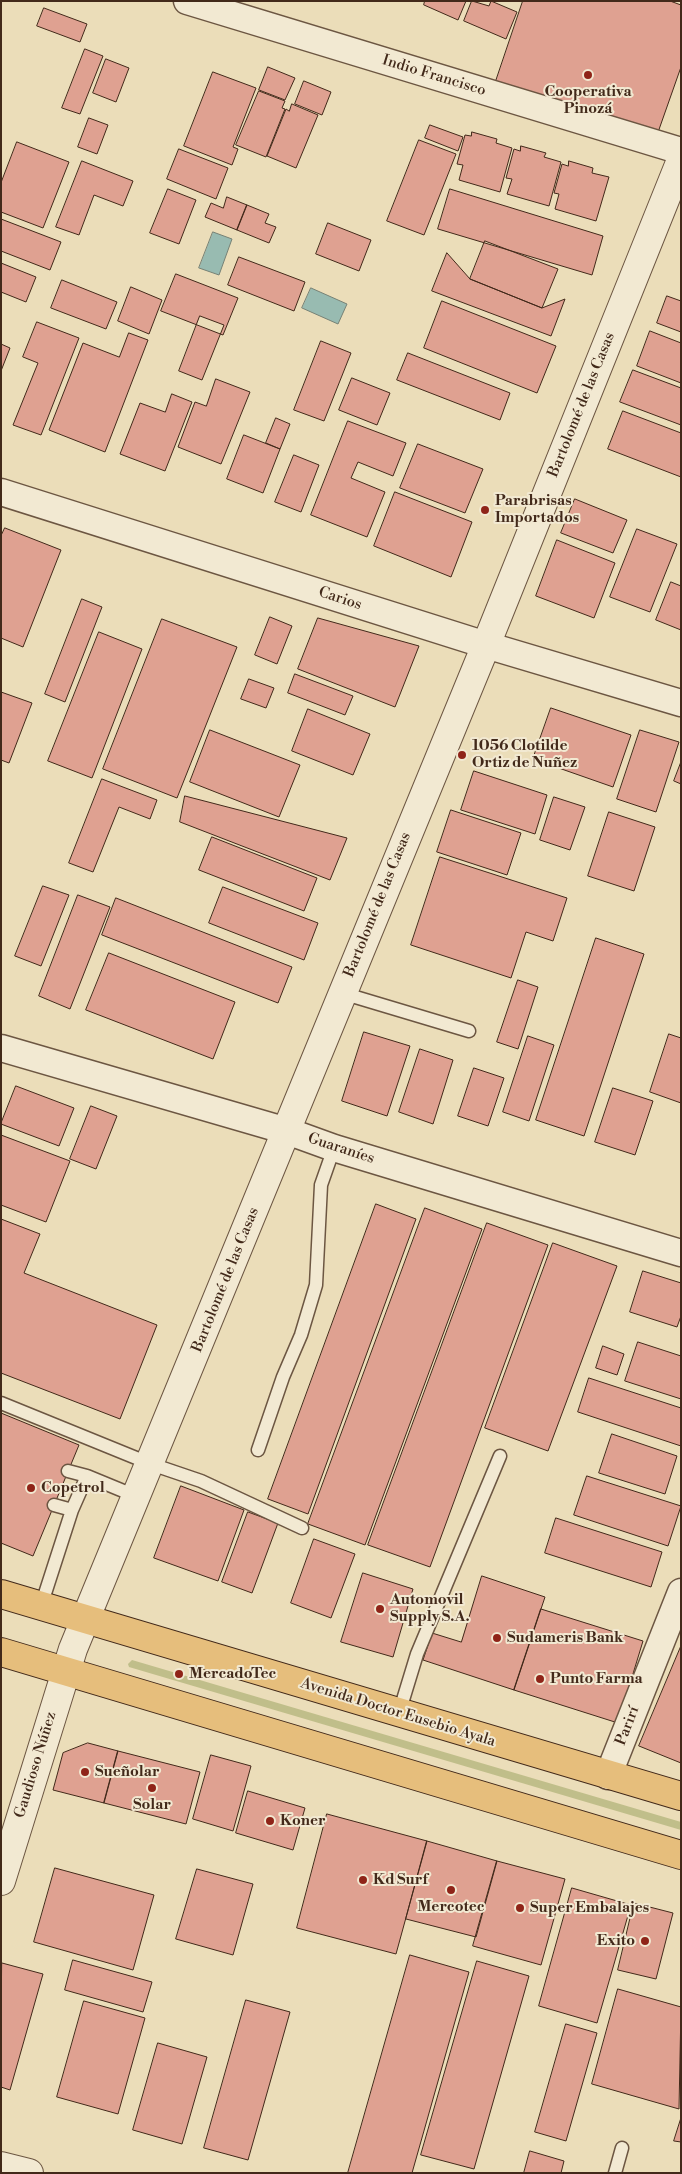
<!DOCTYPE html>
<meta charset="utf-8">
<style>
body{margin:0}
#map{position:relative;width:682px;height:2174px;overflow:hidden;background:#ebddb9;font-family:"Libre Bodoni",serif}
canvas{display:block}
.frame{position:absolute;inset:0;border:2px solid #42291a;pointer-events:none}
</style>
<div id="map">
<canvas width="682" height="2174"></canvas>
<div class="frame"></div>
</div>
<script>
const c = document.querySelector('canvas').getContext('2d');
c.lineJoin = 'round';
function paint(path, color) { c.fillStyle = color; c.fill(path, 'evenodd'); }
function stroke(path, color, width, dash) { c.strokeStyle = color; c.lineWidth = width; c.lineCap = dash ? 'butt' : 'round'; c.setLineDash(dash || []); c.stroke(path); }
function label(font, color, halo, rows, align = 'center') {
  c.font = font + ' "Libre Bodoni",serif'; c.lineWidth = 4; c.setLineDash([]); c.textBaseline = 'middle'; c.strokeStyle = halo; c.fillStyle = color; for (const [text, x, y, turn = 0] of rows) {
    c.save(); c.translate(x, y); c.rotate((+turn || 0) * Math.PI / 180); c.textAlign = isNaN(turn) ? turn : align; if (halo) c.strokeText(text, 0, 0); c.fillText(text, 0, 0); c.restore();
  }
}
const green = new Path2D(`
 M132,1660L681,1822V1830L129,1667L128,1664Z`);
const water = new Path2D(`
 M213,232L232,239L219,275L199,268Z
 M311,288L347,304L338,324L302,308Z`);
const building = new Path2D(`
 M425,1H466L458,20L424,5Z
 M472,1L489,6L491,1L517,12L506,39L464,21Z
 M523,1H670L681,5V67L656,138L495,84Z
 M44,8L87,24L80,42L37,26Z
 M85,49L103,56L80,114L62,108Z
 M106,59L129,68L116,102L93,93Z
 M268,67L295,78L285,100L259,90Z
 M213,72L256,88L233,147L238,149L232,165L184,146Z
 M304,81L331,92L322,115L295,104Z
 M259,91L285,101L282,108L285,109L266,157L236,145Z
 M292,104L318,115L296,168L267,156L286,109L289,111Z
 M89,118L108,125L97,154L78,147Z
 M430,125L463,137L458,151L425,138Z
 M472,132L497,139L496,143L512,148L500,192L459,180L463,165L457,164L465,135L471,136Z
 M419,140L456,154L424,235L387,221Z
 M17,142L69,162L43,228L1,212V183Z
 M521,146L546,153L544,157L561,162L549,206L507,194L512,179L506,178L514,149L520,151Z
 M179,149L228,168L216,199L167,179Z
 M82,161L133,181L123,206L94,195L79,235L56,227Z
 M569,161L593,168L592,173L609,177L596,221L555,209L559,194L554,193L562,164L568,166Z
 M168,189L196,200L179,244L150,233Z
 M450,189L603,236L592,275L438,229Z
 M227,197L247,205L237,230L205,217L211,203L223,208Z
 M247,205L269,214L265,223L276,227L269,243L237,230Z
 M1,219L61,242L50,270L1,251Z
 M328,223L371,240L359,271L316,254Z
 M485,241L558,269L542,308L470,279Z
 M447,253L470,279L542,308L565,299L551,336L432,291Z
 M239,257L305,282L294,311L228,285Z
 M1,263L36,277L26,302L1,292Z
 M176,274L238,298L223,335L161,311Z
 M62,280L117,302L106,329L51,308Z
 M131,287L162,300L149,334L118,321Z
 M667,296L681,301V332L657,323Z
 M442,301L556,346L537,393L424,348Z
 M200,316L224,325L202,380L179,371Z
 M37,322L79,338L41,435L13,425L38,363L23,357Z
 M650,331L681,343V383L637,366Z
 M129,333L148,340L105,452L49,430L83,343L119,357Z
 M321,341L351,353L324,421L294,410Z
 M1,344L10,348L1,371Z
 M408,353L510,393L500,420L397,380Z
 M633,370L681,388V425L620,402Z
 M352,378L390,393L377,425L339,410Z
 M216,379L250,392L221,464L178,447L195,402L206,406Z
 M172,394L192,402L165,471L120,454L140,403L165,412Z
 M623,411L681,433V477L608,449Z
 M276,418L290,424L280,449L266,443Z
 M348,421L406,443L393,476L358,462L351,478L385,492L367,537L311,515Z
 M244,435L280,449L263,493L227,479Z
 M418,444L483,469L465,513L400,488Z
 M294,455L319,465L301,512L275,502Z
 M395,492L472,522L451,577L374,546Z
 M575,499L627,520L613,553L561,533Z
 M5,528L61,550L23,647L1,638V536Z
 M637,529L677,544L650,612L610,597Z
 M557,540L615,563L594,618L536,596Z
 M671,582L681,586V630L656,620Z
 M82,599L102,607L65,702L45,694Z
 M270,617L292,626L277,664L255,655Z
 M318,618L419,646L395,707L298,669Z
 M162,619L237,647L177,798L103,769Z
 M99,632L142,649L92,778L48,761Z
 M295,674L353,696L345,715L288,693Z
 M249,679L274,688L266,708L241,699Z
 M1,692L32,703L9,763L1,760Z
 M551,708L631,735L613,787L533,759Z
 M308,709L370,734L353,775L292,751Z
 M210,730L300,765L279,817L190,782Z
 M640,730L679,742L656,812L617,799Z
 M681,762V784L674,781Z
 M474,771L547,795L535,834L461,810Z
 M102,779L157,800L150,819L119,807L93,872L69,863Z
 M185,796L347,838L330,880L180,822Z
 M554,797L585,807L570,850L540,840Z
 M451,810L521,833L507,875L437,852Z
 M609,812L655,827L634,891L588,876Z
 M212,837L317,878L304,911L199,870Z
 M440,857L567,898L553,941L526,932L511,978L411,945Z
 M43,886L69,895L41,966L15,956Z
 M223,887L318,923L304,960L209,923Z
 M78,895L110,907L70,1009L39,996Z
 M116,898L292,967L278,1003L102,935Z
 M596,938L644,954L584,1136L536,1120Z
 M109,953L235,1002L213,1059L86,1010Z
 M518,980L538,987L518,1049L497,1042Z
 M364,1032L410,1046L387,1116L342,1101Z
 M669,1034L681,1038V1103L650,1092Z
 M528,1036L554,1045L529,1121L503,1112Z
 M420,1049L453,1060L433,1124L399,1112Z
 M474,1068L504,1078L488,1126L458,1116Z
 M16,1086L74,1108L59,1146L1,1124Z
 M613,1088L653,1101L635,1155L595,1142Z
 M91,1106L117,1116L96,1169L70,1159Z
 M1,1135L70,1161L46,1222L1,1205Z
 M376,1204L416,1219L308,1514L268,1499Z
 M425,1208L482,1229L365,1545L308,1524Z
 M1,1219L40,1234L24,1273L157,1325L120,1419L1,1373Z
 M487,1223L548,1245L430,1567L368,1545Z
 M553,1243L617,1266L548,1451L485,1428Z
 M643,1271L681,1283V1316L677,1327L630,1312Z
 M638,1342L681,1356V1399L625,1381Z
 M603,1346L624,1354L617,1375L596,1368Z
 M589,1378L681,1408V1446L578,1412Z
 M1,1413L79,1445L33,1556L1,1543Z
 M612,1434L677,1456L665,1494L599,1473Z
 M587,1476L681,1506L668,1546L574,1515Z
 M181,1486L244,1510L218,1581L154,1558Z
 M248,1512L278,1523L252,1593L222,1582Z
 M556,1518L662,1552L651,1587L545,1553Z
 M314,1539L355,1554L331,1618L291,1603Z
 M363,1573L413,1589L393,1657L341,1642Z
 M482,1576L545,1597L514,1690L423,1660L432,1633L461,1642Z
 M541,1609L643,1641L618,1723L514,1690Z
 M681,1646V1763L639,1746Z
 M88,1743L118,1751L104,1803L53,1790L63,1753Z
 M118,1751L200,1772L186,1824L104,1803Z
 M211,1755L251,1766L233,1831L193,1819Z
 M248,1791L305,1808L293,1850L236,1833Z
 M327,1814L427,1841L396,1954L297,1928Z
 M427,1841L497,1861L476,1937L406,1919Z
 M497,1861L565,1879L541,1965L473,1946Z
 M55,1868L154,1895L133,1970L34,1942Z
 M197,1869L253,1884L233,1955L176,1939Z
 M572,1888L631,1905L597,2023L539,2006Z
 M634,1903L673,1913L656,1979L618,1970Z
 M410,1955L469,1972L412,2173H348Z
 M73,1960L152,1982L143,2012L65,1990Z
 M477,1961L529,1976L474,2169L421,2155Z
 M2,1963L43,1974L10,2090L1,2087Z
 M618,1989L681,2007L679,2109L592,2084Z
 M246,2000L290,2012L248,2160L204,2148Z
 M84,2001L145,2018L118,2114L57,2097Z
 M566,2024L597,2033L566,2141L535,2132Z
 M158,2043L207,2057L182,2144L133,2130Z
 M681,2118V2142L674,2141Z
 M530,2151L564,2161L561,2173H524Z`);
const service = new Path2D(`
 M342,993L469,1031
 M1,1403L151,1464L201,1481L302,1528
 M258,1450L283,1377L301,1335L316,1285L321,1185L334,1148
 M68,1471L87,1476
 M72,1510L87,1476L138,1497
 M41,1606L72,1510L54,1505
 M399,1713L417,1654L500,1456
 M615,2173L622,2148`);
const minor = new Path2D(`
 M187,1L681,151
 M1,492L486,645L681,703
 M1,1048L287,1131L334,1148L681,1253
 M608,1776L681,1592`);
const tertiary = new Path2D(`
 M1,1881L73,1649L486,645L681,160
 M1,2166L29,2173`);
const trunk = new Path2D(`
 M1,1594L681,1796
 M1,1652L681,1855`);
const markers = [
 [588,75,5,"#8f2418"],
 [485,510,5,"#8f2418"],
 [462,755,5,"#8f2418"],
 [31,1488,5,"#8f2418"],
 [380,1609,5,"#8f2418"],
 [497,1638,5,"#8f2418"],
 [179,1674,5,"#8f2418"],
 [540,1679,5,"#8f2418"],
 [85,1772,5,"#8f2418"],
 [152,1788,5,"#8f2418"],
 [270,1821,5,"#8f2418"],
 [363,1880,5,"#8f2418"],
 [451,1890,5,"#8f2418"],
 [520,1908,5,"#8f2418"],
 [645,1941,5,"#8f2418"]
];
const streetNames = [
 ["Indio Francisco",434,76,17],
 ["Bartolomé de las Casas",582,405,-68],
 ["Carios",340,599,18],
 ["Bartolomé de las Casas",378,905,-68],
 ["Guaraníes",341,1149,18],
 ["Bartolomé de las Casas",226,1280,-68],
 ["Avenida Doctor Eusebio Ayala",398,1713,17],
 ["Parirí",628,1726,-69],
 ["Gaudioso Núñez",36,1765,-73]
];
const poiNames = [
 ["Cooperativa",588,92,"center"],
 ["Pinozá",588,109,"center"],
 ["Parabrisas",495,501],
 ["Importados",495,518],
 ["1056 Clotilde",472,746],
 ["Ortiz de Nuñez",472,763],
 ["Copetrol",41,1488],
 ["Automovil",390,1600],
 ["Supply S.A.",390,1617],
 ["Sudameris Bank",507,1638],
 ["MercadoTec",189,1674],
 ["Punto Farma",550,1679],
 ["Sueñolar",95,1772],
 ["Solar",152,1805,"center"],
 ["Koner",280,1821],
 ["Kd Surf",373,1880],
 ["Mercotec",451,1907,"center"],
 ["Super Embalajes",530,1908],
 ["Exito",635,1941,"right"]
];
paint(green, '#c0be8a');
paint(water, '#98bbb1');
stroke(water, '#768175', 1);
paint(building, '#dfa191');
stroke(building, '#42291a', 1);
stroke(service, '#6c5642', 15);
stroke(minor, '#6c5642', 29);
stroke(tertiary, '#6c5642', 30);
stroke(trunk, '#42291a', 30);
stroke(service, '#f2e9d2', 12);
stroke(minor, '#f2e9d2', 26);
stroke(tertiary, '#f2e9d2', 28);
stroke(trunk, '#e6be7c', 28);
for (const [x, y, r, color] of markers) { const dot = new Path2D(); dot.arc(x, y, r, 0, 2 * Math.PI); c.fillStyle = color; c.fill(dot); stroke(dot, '#f2e9d2', 2); }
label('15px', '#42291a', '#f2e9d2', streetNames);
label('bold 15px', '#42291a', '#f2e9d2', poiNames, 'left');
</script>
